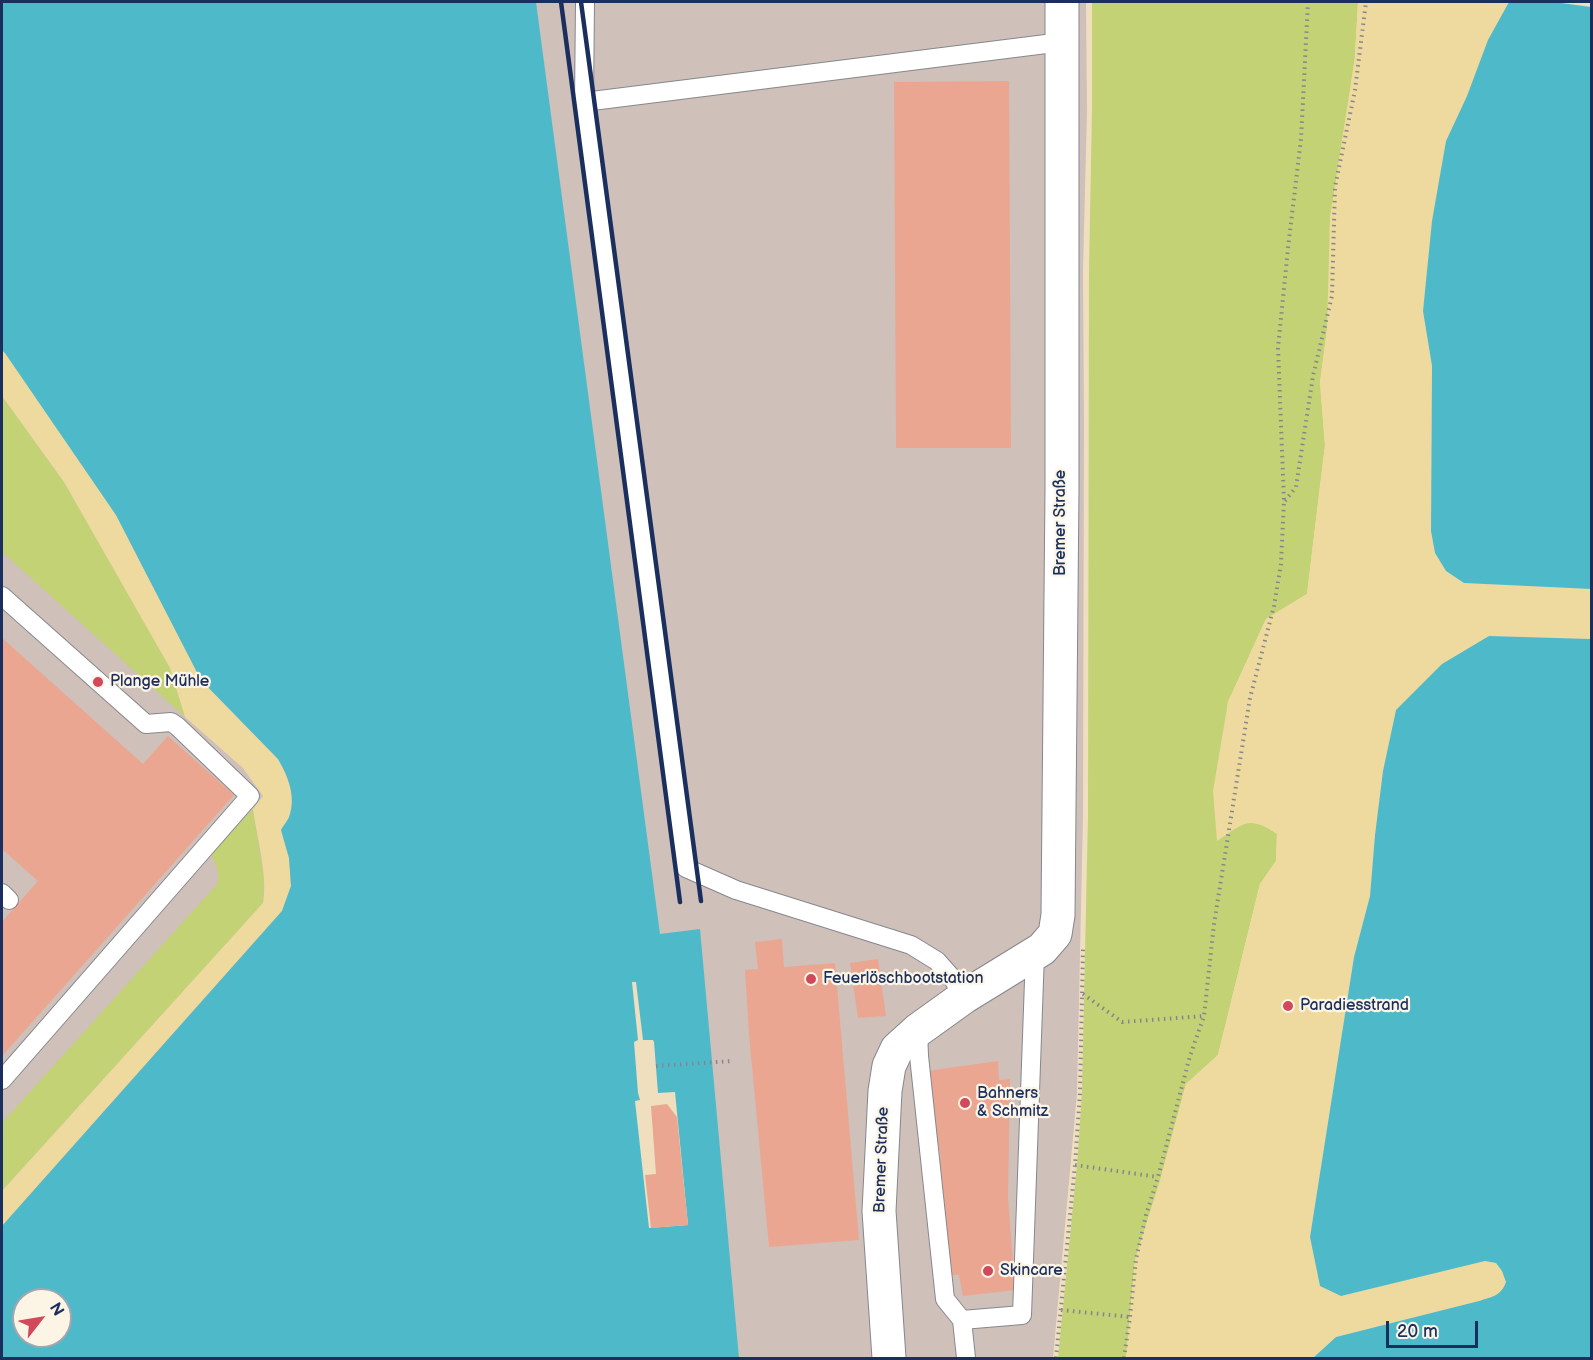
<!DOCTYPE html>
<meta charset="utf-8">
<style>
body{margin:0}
#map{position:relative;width:1593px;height:1360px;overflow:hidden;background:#f0dfbe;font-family:"Balsamiq Sans",sans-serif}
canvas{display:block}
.frame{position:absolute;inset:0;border:3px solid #1b2f5e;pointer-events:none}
.north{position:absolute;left:12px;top:1288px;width:60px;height:60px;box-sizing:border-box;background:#fcf5e5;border:2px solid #a2a6af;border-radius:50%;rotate:59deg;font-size:16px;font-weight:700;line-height:24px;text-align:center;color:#1b2f5e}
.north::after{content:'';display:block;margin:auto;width:21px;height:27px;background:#d1495b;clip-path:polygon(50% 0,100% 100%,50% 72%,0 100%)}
.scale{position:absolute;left:1386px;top:1321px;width:92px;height:27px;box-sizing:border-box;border:3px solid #1b2f5e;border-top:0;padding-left:8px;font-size:18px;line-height:21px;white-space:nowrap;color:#1b2f5e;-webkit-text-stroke:4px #fcf5e5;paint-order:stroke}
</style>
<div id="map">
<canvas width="1593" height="1360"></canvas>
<div class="frame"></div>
<div class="north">N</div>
<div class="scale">20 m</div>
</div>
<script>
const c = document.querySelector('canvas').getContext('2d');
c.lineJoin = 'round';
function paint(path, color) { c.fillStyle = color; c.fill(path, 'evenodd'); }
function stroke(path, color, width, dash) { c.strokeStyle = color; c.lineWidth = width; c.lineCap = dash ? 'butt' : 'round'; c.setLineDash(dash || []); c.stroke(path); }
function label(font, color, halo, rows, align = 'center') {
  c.font = font + ' "Balsamiq Sans",sans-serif'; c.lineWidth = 4.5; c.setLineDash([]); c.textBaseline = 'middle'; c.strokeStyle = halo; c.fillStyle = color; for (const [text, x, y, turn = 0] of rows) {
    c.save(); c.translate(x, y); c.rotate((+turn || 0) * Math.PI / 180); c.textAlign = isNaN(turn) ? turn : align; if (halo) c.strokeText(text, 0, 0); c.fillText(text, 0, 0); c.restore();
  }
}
const industrial = new Path2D(`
 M2,2H1086L1087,111L1083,270L1084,422L1083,815L1077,1093L1053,1358H2ZM24,1300H60V1336H24Z`);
const green = new Path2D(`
 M1092,2H1358L1355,57L1347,117L1327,330L1320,382L1325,445L1307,594L1266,619L1228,702L1217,840C1243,824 1249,814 1277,834L1276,861L1260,884L1218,1055L1186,1084L1160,1181L1135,1260L1126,1358H1058L1077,1165L1082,1093L1088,816L1089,270L1092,111Z
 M2,396L64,482L170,668L185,717L2,552Z
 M253,809L264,878L263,903L2,1191V1123L218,883V871L211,854Z`);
const sand = new Path2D(`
 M1358,2H1509L1467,96L1446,141L1423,311L1432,366L1431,531L1435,553L1446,571L1464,583L1591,589V639L1489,636L1396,710L1383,771L1375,835L1370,896L1354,957L1310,1237L1341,1295L1485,1261L1496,1263L1502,1271L1506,1282C1500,1297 1493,1296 1479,1301L1336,1337L1313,1358H1126L1135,1260L1160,1181L1186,1084L1218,1055L1260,884L1276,861L1277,834C1248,814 1243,824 1217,841L1213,791L1228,702L1266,619L1307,594L1325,445L1320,382L1327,330L1330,217L1355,57Z
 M2,350L5,353L116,515L201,680L278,759C287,774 296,795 290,814C289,819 284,825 281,830L289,858L291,886L282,911L2,1226V1191L263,903C268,877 257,837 253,809L263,796L243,768L185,717L170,668L64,482L2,396Z`);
const water = new Path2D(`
 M2,2H536L660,934L700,929L739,1358H2V1226L282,911L291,886L289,858L281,830C284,825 289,819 290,814C296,795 287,774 278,759L201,680L116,515L5,353L2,350ZM24,1300H60V1336H24Z
 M1509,2H1554L1591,7V589L1464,583L1446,571L1435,553L1431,531L1432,366L1423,311L1432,221L1446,141L1467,96L1488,40Z
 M1489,636L1591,639V1358H1313L1336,1337L1479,1301C1493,1296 1500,1297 1506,1282L1502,1271L1496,1263L1485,1261L1341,1296L1320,1286L1310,1237L1354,957L1370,896L1375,835L1383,771L1396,710L1442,664Z`);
const pier = new Path2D(`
 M632,982H636L643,1040H653L654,1042L658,1093L675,1092L688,1225L649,1228L635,1101L640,1100L638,1093L634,1042L638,1040Z`);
const building = new Path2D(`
 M1009,81L1011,448H896L894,82Z
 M2,638L143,764L168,736L234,795L2,1056V922L38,881L2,849Z
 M782,939L784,967L835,963L859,1240L769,1247L749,1034L745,970L758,969L755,942Z
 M878,959L886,1016L858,1018L850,963Z
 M998,1061L999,1080L1010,1079L1008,1197L1015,1290L963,1296L959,1275H948L943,1190L937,1160L941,1159L927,1071Z
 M667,1104L677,1117L688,1225L651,1228L645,1175L656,1174L651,1106Z`);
const path = new Path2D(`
 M1285,501L1296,487L1313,376L1332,296L1335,187L1355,90L1366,2
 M1083,994L1122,1022L1204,1016
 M656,1066L733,1061
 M1075,1165L1158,1177
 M1061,1310L1130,1317
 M1056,1358L1075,1165L1080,1093L1083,949
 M1124,1358L1130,1317L1136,1259L1146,1215L1158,1177L1190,1056L1204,1016L1214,924L1250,698L1274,606L1281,564L1284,501L1278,348L1288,248L1301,139L1308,2`);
const service = new Path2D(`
 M585,2L584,102L1062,42
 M584,102L686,868L736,890L911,945L937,961L953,979L964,997
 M2,596L146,724L171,722L177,726L250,796L2,1080
 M2,893L9,900
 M918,1030L919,1056L945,1299L962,1320L966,1358
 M962,1320L1022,1315L1035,953`);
const minor = new Path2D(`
 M889,1358L879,1211L885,1091L889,1066L897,1049L918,1030L964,997L1042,949L1055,934L1058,915L1062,489V2`);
const rail = new Path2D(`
 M561,2L680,902
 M581,2L701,901`);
const markers = [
 [98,682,6,"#d1495b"],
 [811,979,6,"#d1495b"],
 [1288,1006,6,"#d1495b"],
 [965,1103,6,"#d1495b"],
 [988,1271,6,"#d1495b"]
];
const streetNames = [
 ["Bremer Straße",1061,523,-90],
 ["Bremer Straße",882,1160,-88]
];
const poiNames = [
 ["Plange Mühle",110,682],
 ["Feuerlöschbootstation",823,979],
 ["Paradiesstrand",1300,1006],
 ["Bahners",977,1094],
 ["& Schmitz",977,1112],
 ["Skincare",1000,1271]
];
paint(industrial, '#cfc0ba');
paint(green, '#c3d274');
paint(sand, '#eeda9e');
paint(water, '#4ebac9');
paint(pier, '#f0dfbe');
paint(building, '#eba691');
stroke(service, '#86878e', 20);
stroke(minor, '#86878e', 35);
stroke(path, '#86878e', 4, [1.5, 4.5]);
stroke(service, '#fff', 18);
stroke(minor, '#fff', 33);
stroke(rail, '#1b2f5e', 4.5);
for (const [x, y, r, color] of markers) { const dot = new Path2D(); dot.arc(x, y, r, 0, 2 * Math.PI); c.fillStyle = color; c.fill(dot); stroke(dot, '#fcf5e5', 2); }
label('16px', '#1b2f5e', '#fcf5e5', streetNames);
label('16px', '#1b2f5e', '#fcf5e5', poiNames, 'left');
</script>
